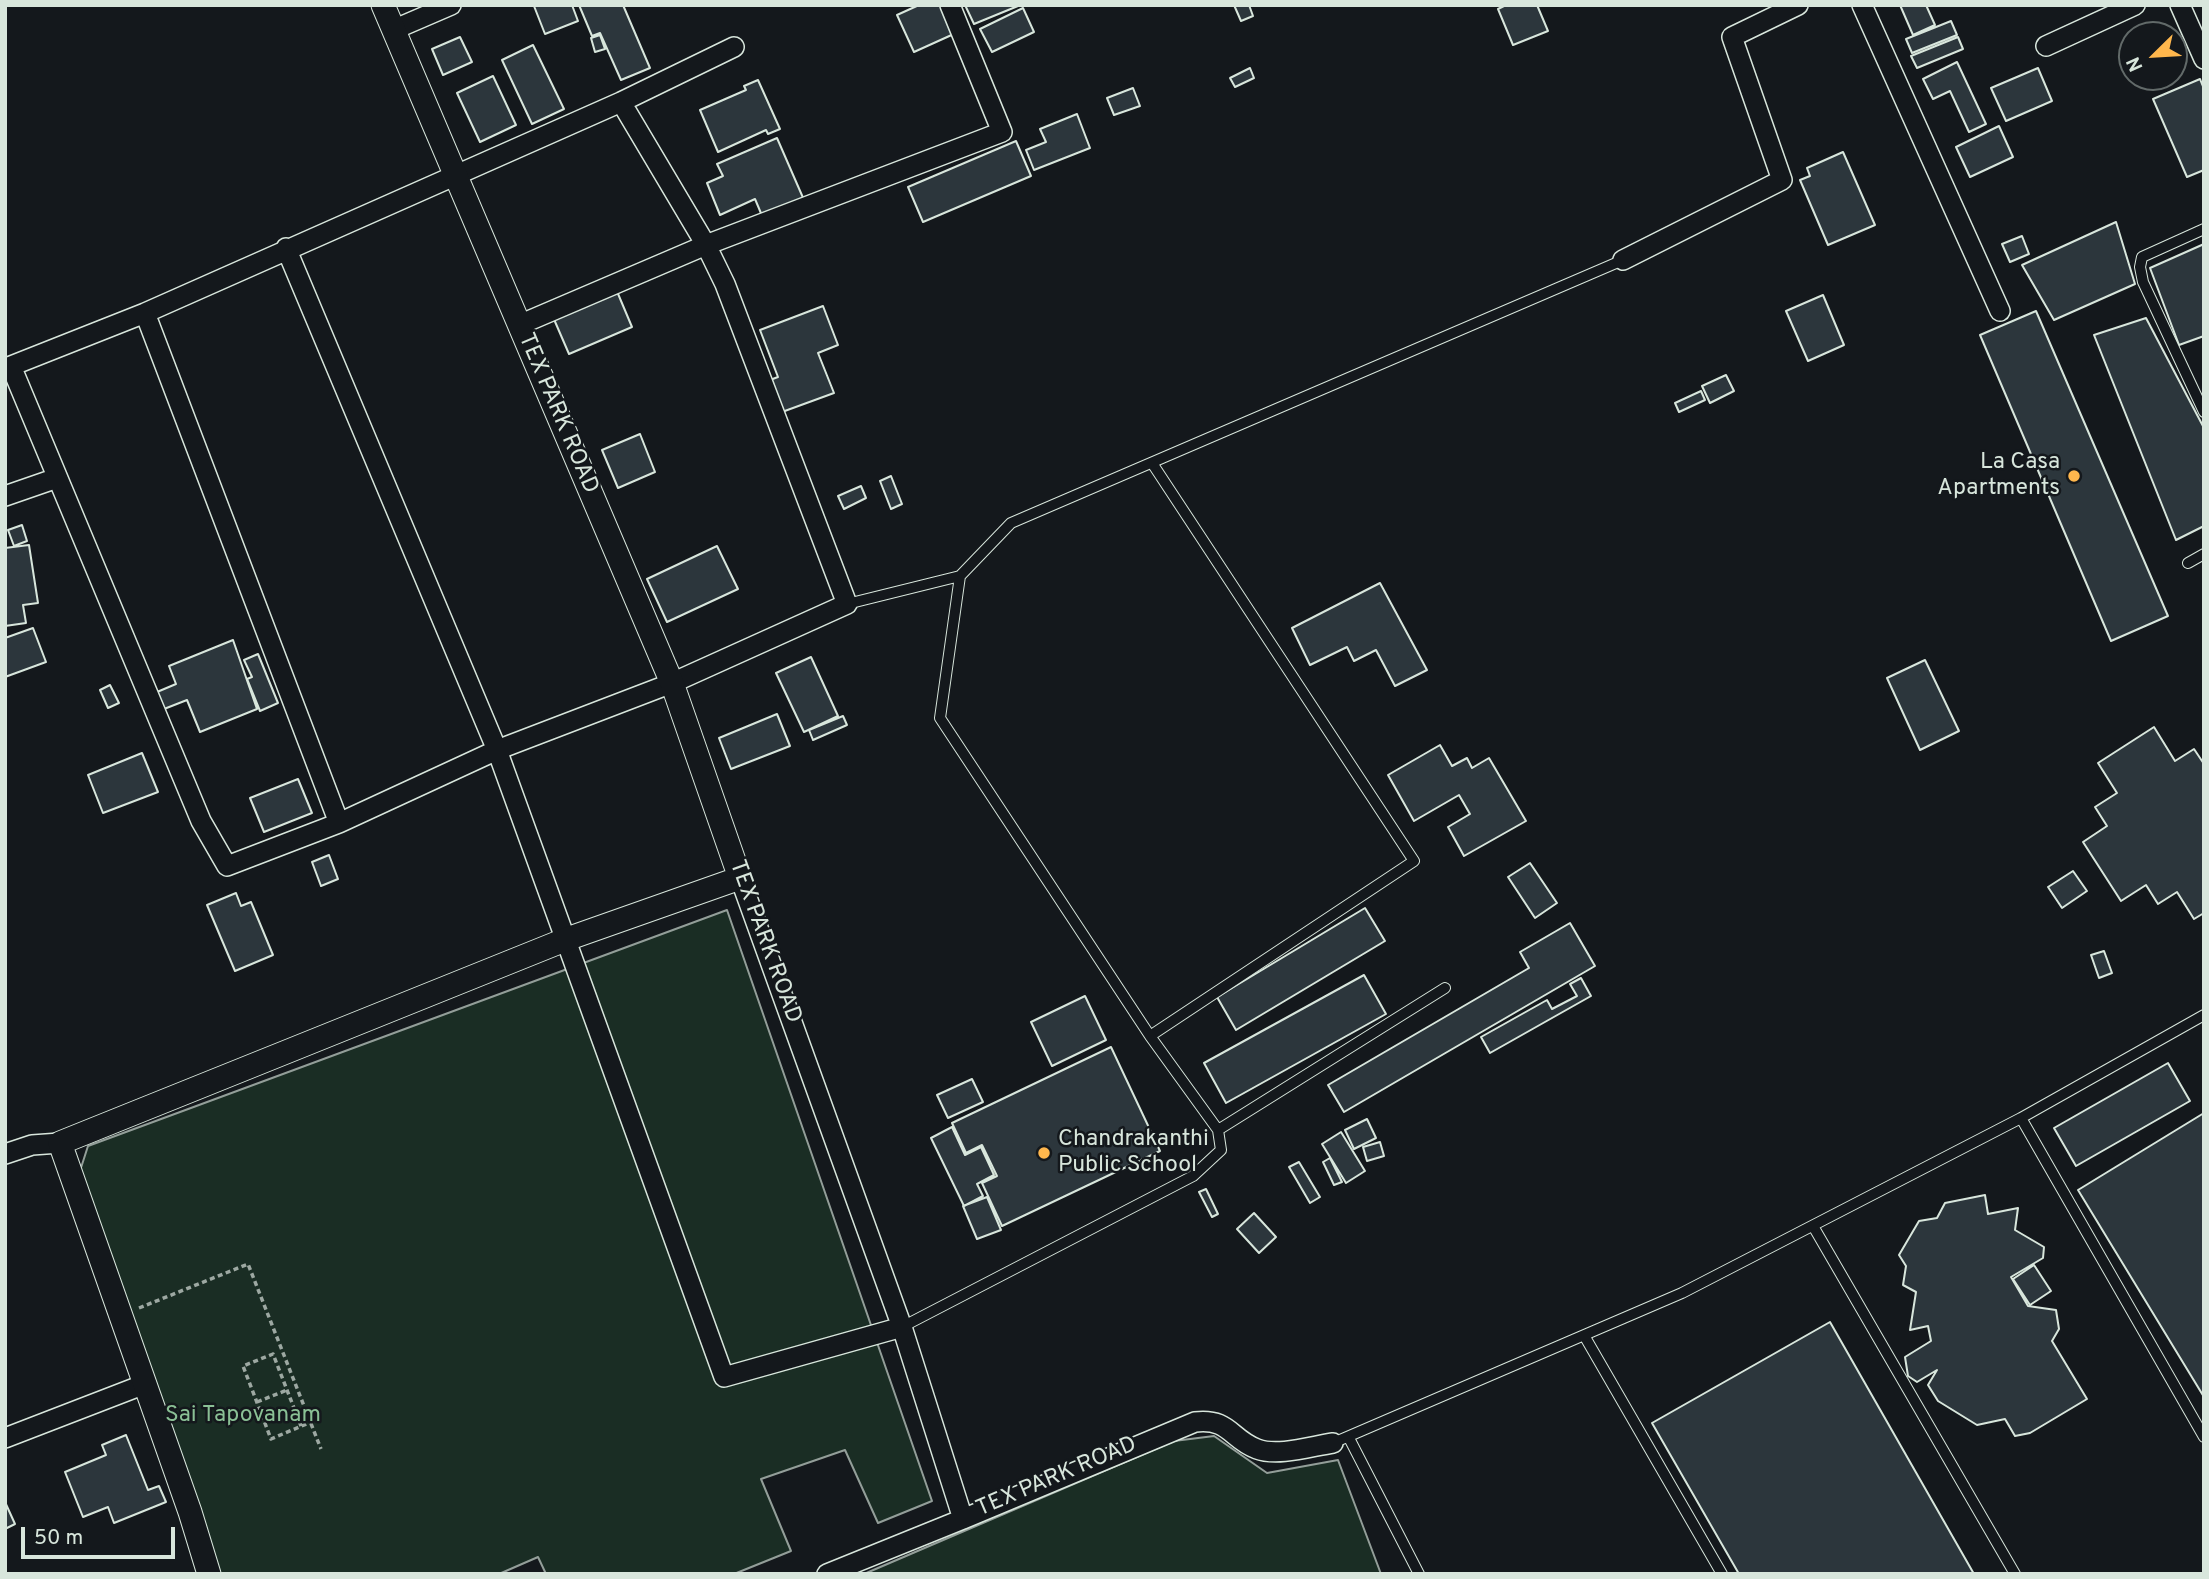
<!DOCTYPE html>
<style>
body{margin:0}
#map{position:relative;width:2209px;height:1579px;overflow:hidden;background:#14181c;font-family:Overpass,sans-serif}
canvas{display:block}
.frame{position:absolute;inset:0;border:7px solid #d8e6dc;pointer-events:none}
.north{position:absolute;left:2118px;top:21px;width:70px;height:70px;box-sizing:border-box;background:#14181c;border:2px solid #626a69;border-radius:50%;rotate:246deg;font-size:19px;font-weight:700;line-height:28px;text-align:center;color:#d8e6dc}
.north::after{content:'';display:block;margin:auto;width:24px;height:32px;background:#ffb74d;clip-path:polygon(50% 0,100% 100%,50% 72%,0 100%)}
.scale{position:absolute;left:21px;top:1527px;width:154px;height:32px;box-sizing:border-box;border:4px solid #d8e6dc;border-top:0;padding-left:9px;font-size:21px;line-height:24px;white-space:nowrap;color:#d8e6dc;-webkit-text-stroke:5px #14181c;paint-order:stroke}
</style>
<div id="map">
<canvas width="2209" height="1579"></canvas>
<div class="frame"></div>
<div class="north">N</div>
<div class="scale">50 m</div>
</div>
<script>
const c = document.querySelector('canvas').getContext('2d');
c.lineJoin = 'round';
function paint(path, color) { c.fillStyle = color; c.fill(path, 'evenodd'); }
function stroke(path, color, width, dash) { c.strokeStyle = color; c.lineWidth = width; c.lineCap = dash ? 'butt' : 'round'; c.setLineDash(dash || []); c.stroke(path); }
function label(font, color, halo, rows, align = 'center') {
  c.font = font + ' Overpass,sans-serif'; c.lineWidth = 5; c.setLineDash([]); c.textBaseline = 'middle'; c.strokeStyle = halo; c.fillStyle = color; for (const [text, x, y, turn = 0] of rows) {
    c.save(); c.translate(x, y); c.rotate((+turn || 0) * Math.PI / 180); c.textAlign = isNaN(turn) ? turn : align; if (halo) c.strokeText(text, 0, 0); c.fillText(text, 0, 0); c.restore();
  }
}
const green = new Path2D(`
 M727,910L932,1501L878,1523L845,1450L761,1479L791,1551L734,1574H546L538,1557L499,1574H220L79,1174L88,1146Z
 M1214,1436L1267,1473L1338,1460L1381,1574H864L1174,1441Z`);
const building = new Path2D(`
 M572,5L578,21L545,34L534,6Z
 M579,5H623L650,68L621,80L600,33L592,36Z
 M919,5H943L956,33L914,52L897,15Z
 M965,5H1018V6L974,24Z
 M1234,5H1249L1253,16L1241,21Z
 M1506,5H1537L1548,31L1513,45L1498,9Z
 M1900,5H1926L1935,25L1913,35Z
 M1023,8L1034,32L992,52L980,29Z
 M1951,21L1957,35L1912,53L1906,39Z
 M600,35L605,49L595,52L591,38Z
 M460,37L472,62L443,75L432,49Z
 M1958,37L1963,49L1917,68L1911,56Z
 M533,45L564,109L532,124L502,60Z
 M1957,62L1986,124L1969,132L1950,91L1933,99L1923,79Z
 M1250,68L1254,78L1235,87L1230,78Z
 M2038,68L2052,101L2006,121L1991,88Z
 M493,76L516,125L480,142L457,93Z
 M2200,79L2204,89V170L2187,177L2153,99Z
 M758,80L780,129L768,134L766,130L718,152L700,110L746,90L744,86Z
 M1133,88L1140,106L1114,115L1107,98Z
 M1077,114L1090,148L1034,170L1026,150L1046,142L1040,129Z
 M1999,126L2013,157L1970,177L1956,147Z
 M777,138L804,200L763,218L755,199L720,215L707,183L723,176L717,164Z
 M1016,141L1031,176L923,222L908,187Z
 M1843,152L1875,225L1828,245L1800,180L1810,176L1807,168Z
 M2116,222L2135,284L2054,320L2022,265Z
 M2022,236L2029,254L2010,262L2002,244Z
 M2204,244V336L2179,345L2150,268Z
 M616,289L632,327L569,354L553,317Z
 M1823,295L1844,345L1808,361L1786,311Z
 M823,306L838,345L818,353L834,393L782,412L770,380L778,377L760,330Z
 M2036,311L2168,616L2111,641L1980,335Z
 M2146,318L2204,428V526L2176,540L2094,335Z
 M1726,375L1734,391L1710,403L1702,386Z
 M1701,391L1705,400L1679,412L1675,403Z
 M640,434L655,472L618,488L602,450Z
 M891,476L902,504L891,509L880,481Z
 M861,486L866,498L844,509L838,496Z
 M22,525L27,541L14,546L8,530Z
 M29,545L38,603L23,605L26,623L5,626V548Z
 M717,546L738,589L667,622L647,579Z
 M1380,583L1427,670L1395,686L1376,650L1354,661L1347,647L1310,665L1292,628Z
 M33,628L46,662L5,677V638Z
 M233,640L257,709L200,732L187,700L164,709L157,692L176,684L169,666Z
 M258,654L278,703L260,711L247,679L252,677L244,660Z
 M811,657L838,716L804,732L776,673Z
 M1925,660L1959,731L1920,750L1887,678Z
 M110,685L119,703L108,708L100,690Z
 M777,714L790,746L731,769L719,738Z
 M843,716L847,725L813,740L809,730Z
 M2154,727L2175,761L2194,749L2204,764V913L2194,919L2177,892L2158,904L2146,885L2121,901L2083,842L2107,826L2095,807L2117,793L2098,763Z
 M1440,745L1452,766L1467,758L1472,768L1489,758L1526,821L1464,856L1448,827L1470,814L1459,795L1414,821L1388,775Z
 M142,753L158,792L103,813L88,775Z
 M298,779L312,813L264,832L250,798Z
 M329,855L338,879L321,886L312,862Z
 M1530,863L1557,903L1535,918L1508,877Z
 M2073,871L2087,891L2062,908L2048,887Z
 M236,893L241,906L251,902L273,955L235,971L207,905Z
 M1365,908L1385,941L1236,1030L1217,997Z
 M1570,923L1595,966L1344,1112L1328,1085L1529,968L1520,952Z
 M2104,951L2112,973L2099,978L2091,955Z
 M1364,975L1386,1014L1226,1103L1204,1063Z
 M1581,978L1591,996L1490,1053L1481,1037L1547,1000L1552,1009L1577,996L1570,984Z
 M1085,996L1106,1040L1052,1066L1031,1022Z
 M1111,1047L1160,1151L1002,1226L982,1183L997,1176L982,1145L966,1153L952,1123Z
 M2168,1063L2190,1101L2076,1166L2054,1128Z
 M972,1079L983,1102L948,1118L937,1095Z
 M2204,1113V1397L2078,1190Z
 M1367,1119L1376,1138L1354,1149L1345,1130Z
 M952,1127L965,1155L981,1147L994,1175L977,1184L983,1196L964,1206L931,1138Z
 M1341,1132L1365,1171L1346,1183L1322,1144Z
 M1380,1142L1384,1156L1367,1161L1363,1147Z
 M1330,1158L1342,1182L1334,1185L1323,1162Z
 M1299,1162L1320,1197L1310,1203L1289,1167Z
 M1206,1189L1218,1214L1212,1217L1199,1192Z
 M1985,1195L1988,1214L2018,1208L2015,1230L2044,1247L2043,1258L2011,1277L2028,1306L2056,1310L2059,1329L2052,1341L2087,1399L2030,1433L2015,1436L2005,1419L1977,1425L1938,1401L1928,1385L1937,1370L1917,1382L1908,1376L1905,1357L1931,1341L1928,1326L1910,1330L1916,1292L1903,1285L1906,1266L1899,1255L1919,1221L1937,1218L1945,1203Z
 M987,1197L1001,1230L977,1239L963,1206Z
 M1254,1213L1276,1237L1259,1253L1237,1229Z
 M2034,1265L2051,1291L2030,1305L2013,1279Z
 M1830,1322L1974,1574H1739L1652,1423Z
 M126,1435L148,1490L159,1486L166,1502L114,1523L108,1507L83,1517L65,1472L106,1455L102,1445Z
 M5,1502L15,1524L5,1529Z`);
const path = new Path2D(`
 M139,1308L248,1264L321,1449
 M257,1402L287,1390
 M301,1426L273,1354L243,1366L271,1439L311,1422`);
const service = new Path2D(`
 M2204,229L2142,257L2140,267L2143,282L2204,412
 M2188,563L2204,554
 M847,604L960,576
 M1150,1036L1414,861L1152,463
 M2021,1118L2204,1437
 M1218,1130L1445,988
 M1813,1226L2015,1574
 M902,1327L1193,1176L1221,1150L1218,1130L1150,1036L940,718L960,576L1011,523L1623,260
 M1585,1337L1722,1574
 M1349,1438L1419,1574
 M1333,1443L1682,1293L2021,1118L2204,1015`);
const minor = new Path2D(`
 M1862,5L2000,311
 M2180,5L2204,59
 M393,30L451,5
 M2046,46L2135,5
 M286,248L497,750L724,1377L902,1327
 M1623,260L1782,180L1732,37L1798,5
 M145,313L339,823L227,866L201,821L11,366L145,313L621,102L734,47
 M519,325L706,245L1002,132L950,5
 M5,496L57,478
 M339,823L497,750L672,683L847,604L725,284L706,245L621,102
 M740,878L902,1327L963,1519L1195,1422C1230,1418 1230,1439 1257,1449C1278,1457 1312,1446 1333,1443
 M5,1154L32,1145L60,1143
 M5,1438L145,1384
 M827,1574L963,1519`);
const tertiary = new Path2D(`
 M209,1574L190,1512L60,1143L567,939L740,878L672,683L383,5`);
const markers = [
 [2074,476,7,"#ffb74d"],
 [1044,1153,7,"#ffb74d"]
];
const streetNames = [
 ["TEX PARK ROAD",557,414,67],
 ["TEX PARK ROAD",764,942,70],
 ["TEX PARK ROAD",1057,1478,-23]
];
const poiNames = [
 ["La Casa",2060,463],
 ["Apartments",2060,489],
 ["Chandrakanthi",1058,1140,"left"],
 ["Public School",1058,1166,"left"]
];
const parkNames = [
 ["Sai Tapovanam",243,1416]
];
paint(green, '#1a2d24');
stroke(green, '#939e99', 2);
paint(building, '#2c363c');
stroke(building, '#d8e6dc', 2);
stroke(service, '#d8e6dc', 12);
stroke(minor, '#d8e6dc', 22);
stroke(tertiary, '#d8e6dc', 25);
stroke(path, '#9da8a2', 3.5, [5, 3.5]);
stroke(service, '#14181c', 10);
stroke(minor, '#14181c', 19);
stroke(tertiary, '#14181c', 23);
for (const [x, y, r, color] of markers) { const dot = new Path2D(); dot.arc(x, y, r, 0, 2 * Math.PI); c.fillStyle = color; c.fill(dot); stroke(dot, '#14181c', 2.5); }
label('23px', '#d8e6dc', '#14181c', streetNames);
label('23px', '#d8e6dc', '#14181c', poiNames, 'right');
label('23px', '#8ac095', '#14181c', parkNames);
</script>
